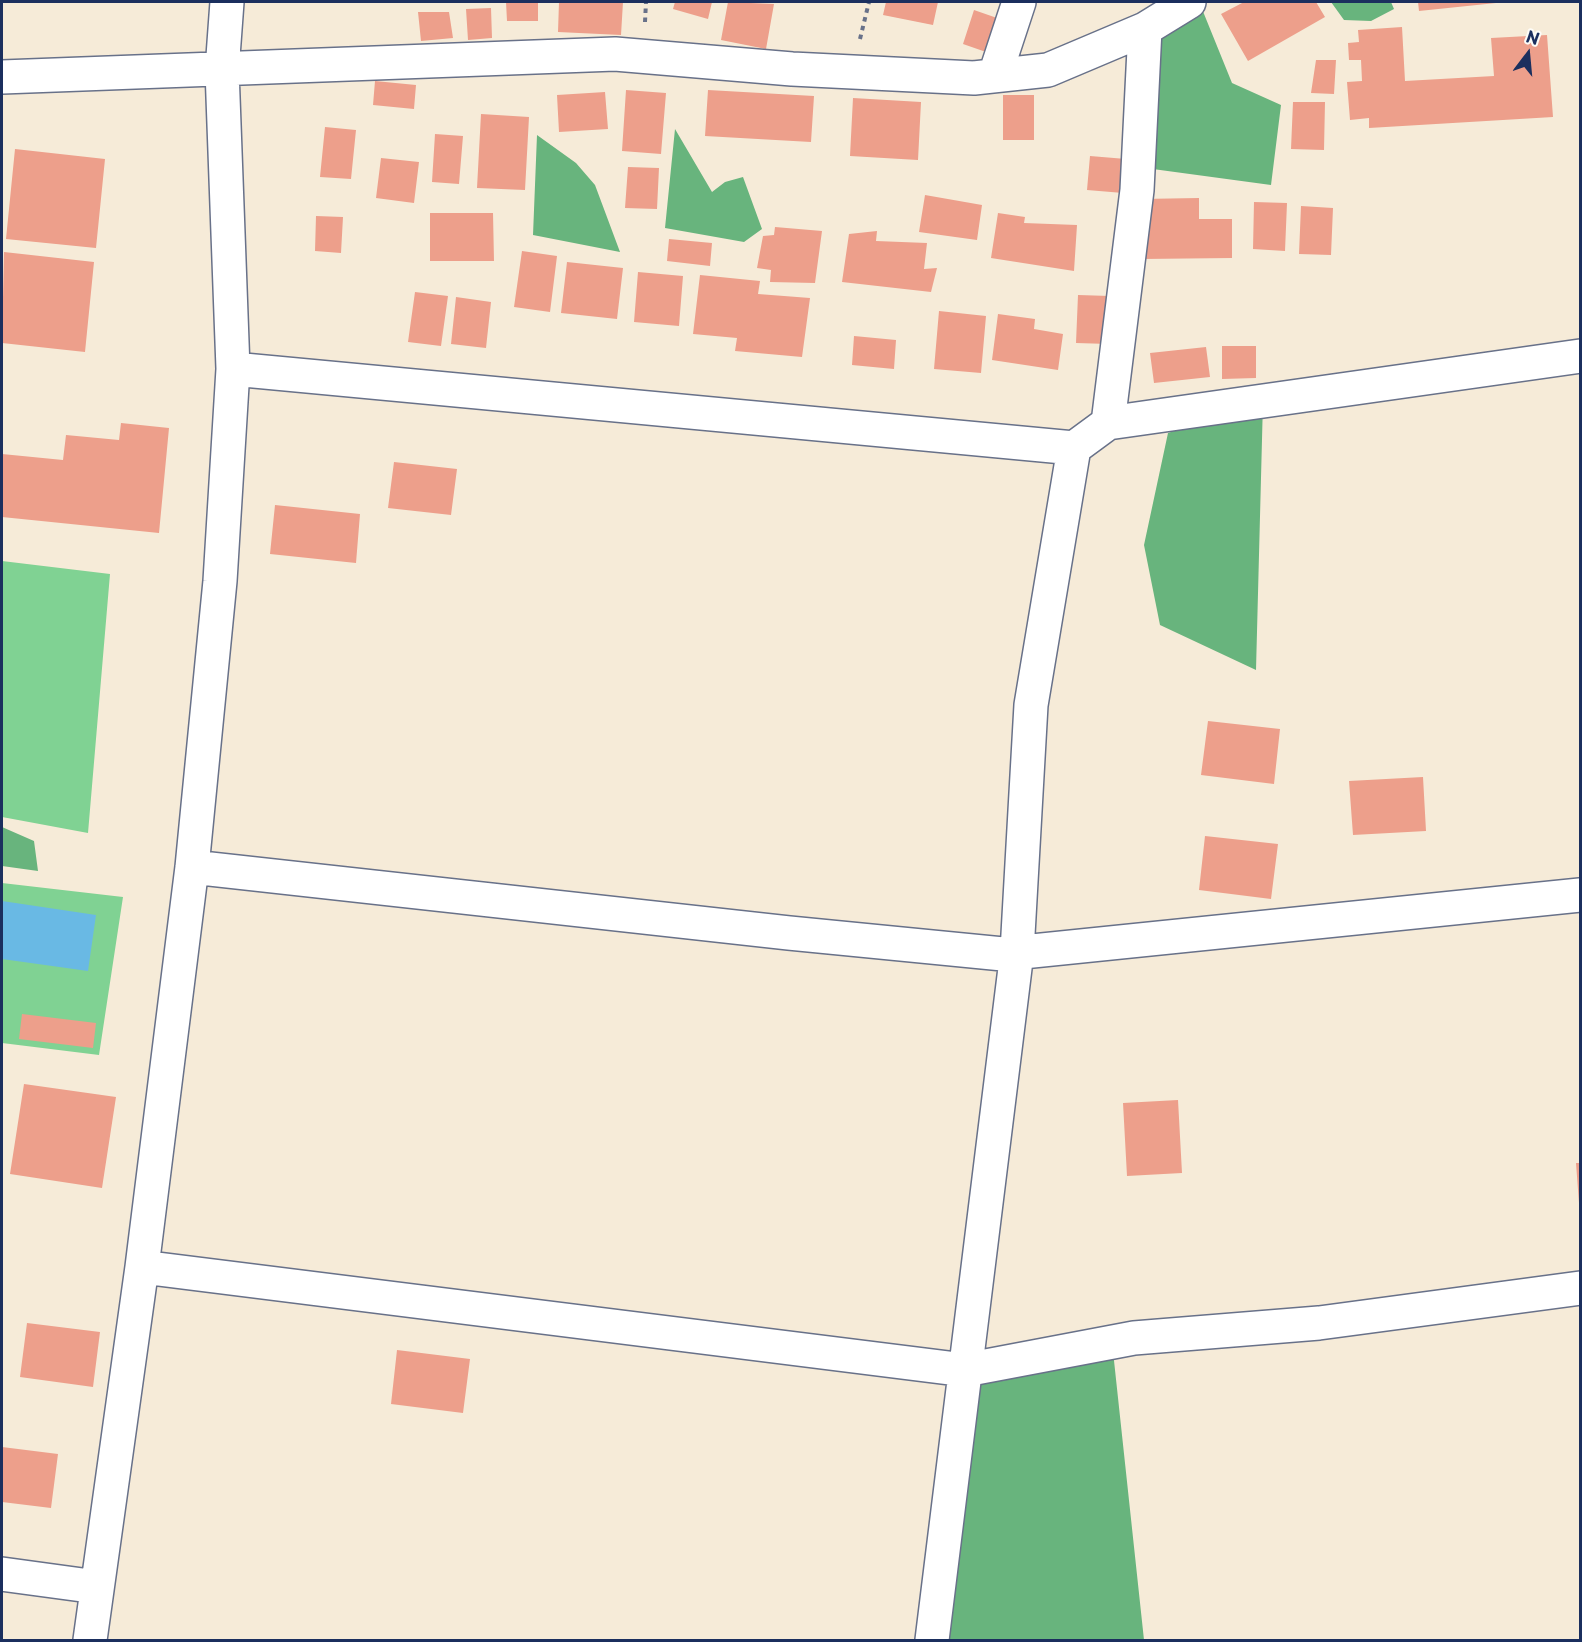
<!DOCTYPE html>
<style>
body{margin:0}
#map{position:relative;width:1582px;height:1642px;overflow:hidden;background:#f6ebd8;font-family:"Playpen Sans",sans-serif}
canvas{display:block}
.frame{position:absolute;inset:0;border:3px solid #1b2f5e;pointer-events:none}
.north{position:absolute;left:1498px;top:24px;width:60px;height:60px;-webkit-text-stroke:4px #fdfcf7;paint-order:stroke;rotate:16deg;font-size:16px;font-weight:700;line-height:24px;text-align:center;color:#1b2f5e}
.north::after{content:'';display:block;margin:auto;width:21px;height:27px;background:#1b2f5e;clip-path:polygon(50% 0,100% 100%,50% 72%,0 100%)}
</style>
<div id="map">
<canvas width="1582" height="1642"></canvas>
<div class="frame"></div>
<div class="north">N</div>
</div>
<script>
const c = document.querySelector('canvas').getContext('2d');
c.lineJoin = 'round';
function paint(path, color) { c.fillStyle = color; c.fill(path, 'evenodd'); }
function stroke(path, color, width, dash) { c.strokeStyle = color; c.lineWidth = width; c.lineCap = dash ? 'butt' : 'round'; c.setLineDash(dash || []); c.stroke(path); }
const green = new Path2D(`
 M2,561L110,574L88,833L2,817Z
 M2,883L123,897L99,1055L2,1043Z`);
const forest = new Path2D(`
 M1331,2H1391L1394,9L1371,21L1344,20Z
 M1202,9L1232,83L1281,105L1271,185L1138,167L1145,29Z
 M675,129L712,192L725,182L743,177L762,229L744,242L665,228Z
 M537,135L576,163L595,185L620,252L533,235Z
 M1263,401L1256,670L1160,625L1144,545L1168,433Z
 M2,827L34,841L38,871L2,866Z
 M1112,1342L1144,1640H932L965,1370Z`);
const water = new Path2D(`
 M2,901L96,915L88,971L2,959Z`);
const building = new Path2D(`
 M506,2H538V21H507Z
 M559,2H623L621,35L558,32Z
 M675,2H712L708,19L673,9Z
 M728,2L774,4L766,49L721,40Z
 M886,2H938L933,25L883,15Z
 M1244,2H1316L1325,17L1248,61L1221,14Z
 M1418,2H1496V3L1419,11Z
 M491,8L492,38L468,40L466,9Z
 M974,10L997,18L986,52L963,44Z
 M418,12H449L453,38L421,41Z
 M1402,27L1405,81L1494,76L1491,38L1547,35L1553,117L1369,128V118L1350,120L1347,82L1362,81L1361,60H1349L1348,43L1359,42L1358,30Z
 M1316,60H1336L1334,94L1311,93Z
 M375,81L416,85L414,109L373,105Z
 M626,90L666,93L661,154L622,151Z
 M708,90L814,96L811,142L705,136Z
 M605,92L608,129L559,132L557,95Z
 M1003,95H1034V140H1003Z
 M853,98L921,102L918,160L850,156Z
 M1293,102H1325L1324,150L1291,149Z
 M481,114L529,117L525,190L477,188Z
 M325,127L356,130L351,179L320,177Z
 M435,134L463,136L459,184L432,182Z
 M15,149L105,159L96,248L6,239Z
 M1090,156L1126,159L1123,193L1087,190Z
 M381,158L419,162L414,203L376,198Z
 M628,167L659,168L657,209L625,208Z
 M925,195L982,205L977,240L919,232Z
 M1199,198V219H1232V258L1142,259L1141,199Z
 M1254,202L1287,203L1285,251L1253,249Z
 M1301,206L1333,208L1331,255L1299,254Z
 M430,213H493L494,261H430Z
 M998,213L1025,217L1024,223L1077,225L1074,271L991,258Z
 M316,216L343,217L341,253L315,251Z
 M775,227L822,231L815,283L770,282L771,270L757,268L763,236L774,235Z
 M877,231L876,241L927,243L924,269L937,268L931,292L842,282L849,234Z
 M669,239L712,243L710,266L667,261Z
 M522,251L557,256L550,312L514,307Z
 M4,252L94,262L85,352L2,343Z
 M567,262L623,268L617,319L561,313Z
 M638,272L683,276L679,326L634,322Z
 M700,275L760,281L758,294L810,298L802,357L735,351L737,338L693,334Z
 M415,292L448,296L441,346L408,342Z
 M1078,295L1110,296L1109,344L1076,343Z
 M456,297L491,302L486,348L451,344Z
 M939,311L986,316L981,373L934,369Z
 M998,314L1035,319L1034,329L1063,334L1058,370L992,360Z
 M854,336L896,340L894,369L852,365Z
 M1222,346H1256V378L1222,379Z
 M1206,347L1210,377L1154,383L1150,353Z
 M121,423L169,428L159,533L2,517V454L63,460L66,435L119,440Z
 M394,462L457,469L451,515L388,508Z
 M275,505L360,514L356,563L270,554Z
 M1208,721L1280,729L1274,784L1201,775Z
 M1423,777L1426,831L1353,835L1349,781Z
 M1205,836L1278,844L1271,899L1199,890Z
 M22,1014L96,1023L93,1048L19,1039Z
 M24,1084L116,1097L102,1188L10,1174Z
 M1178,1100L1182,1173L1127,1176L1123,1103Z
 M1576,1163H1580V1203H1579Z
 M27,1323L100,1332L93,1387L20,1377Z
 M397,1350L470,1359L463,1413L391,1404Z
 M2,1447L58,1454L51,1508L2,1502Z`);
const path = new Path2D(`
 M645,22L646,2
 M860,39L869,2`);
const minor = new Path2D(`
 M995,75L1019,2
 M2,77L615,54L792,69L974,78L1048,70L1145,29L1189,2
 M233,369L1074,448L1031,705L1017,952L932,1640
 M1108,423L1137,190L1145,29
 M1074,448L1108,423L1580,356
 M192,867L789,933L1003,954L1580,895
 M142,1267L965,1370L1134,1338L1319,1323L1580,1288
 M2,1574L97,1587
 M90,1640L142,1267L192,867L220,581L233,369L222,70L227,2`);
paint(green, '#80d293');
paint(forest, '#68b47d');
paint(water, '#69b9e4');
paint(building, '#ed9f8b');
stroke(minor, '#687189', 36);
stroke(path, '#687189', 4, [4.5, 4.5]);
stroke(minor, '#fff', 33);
</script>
